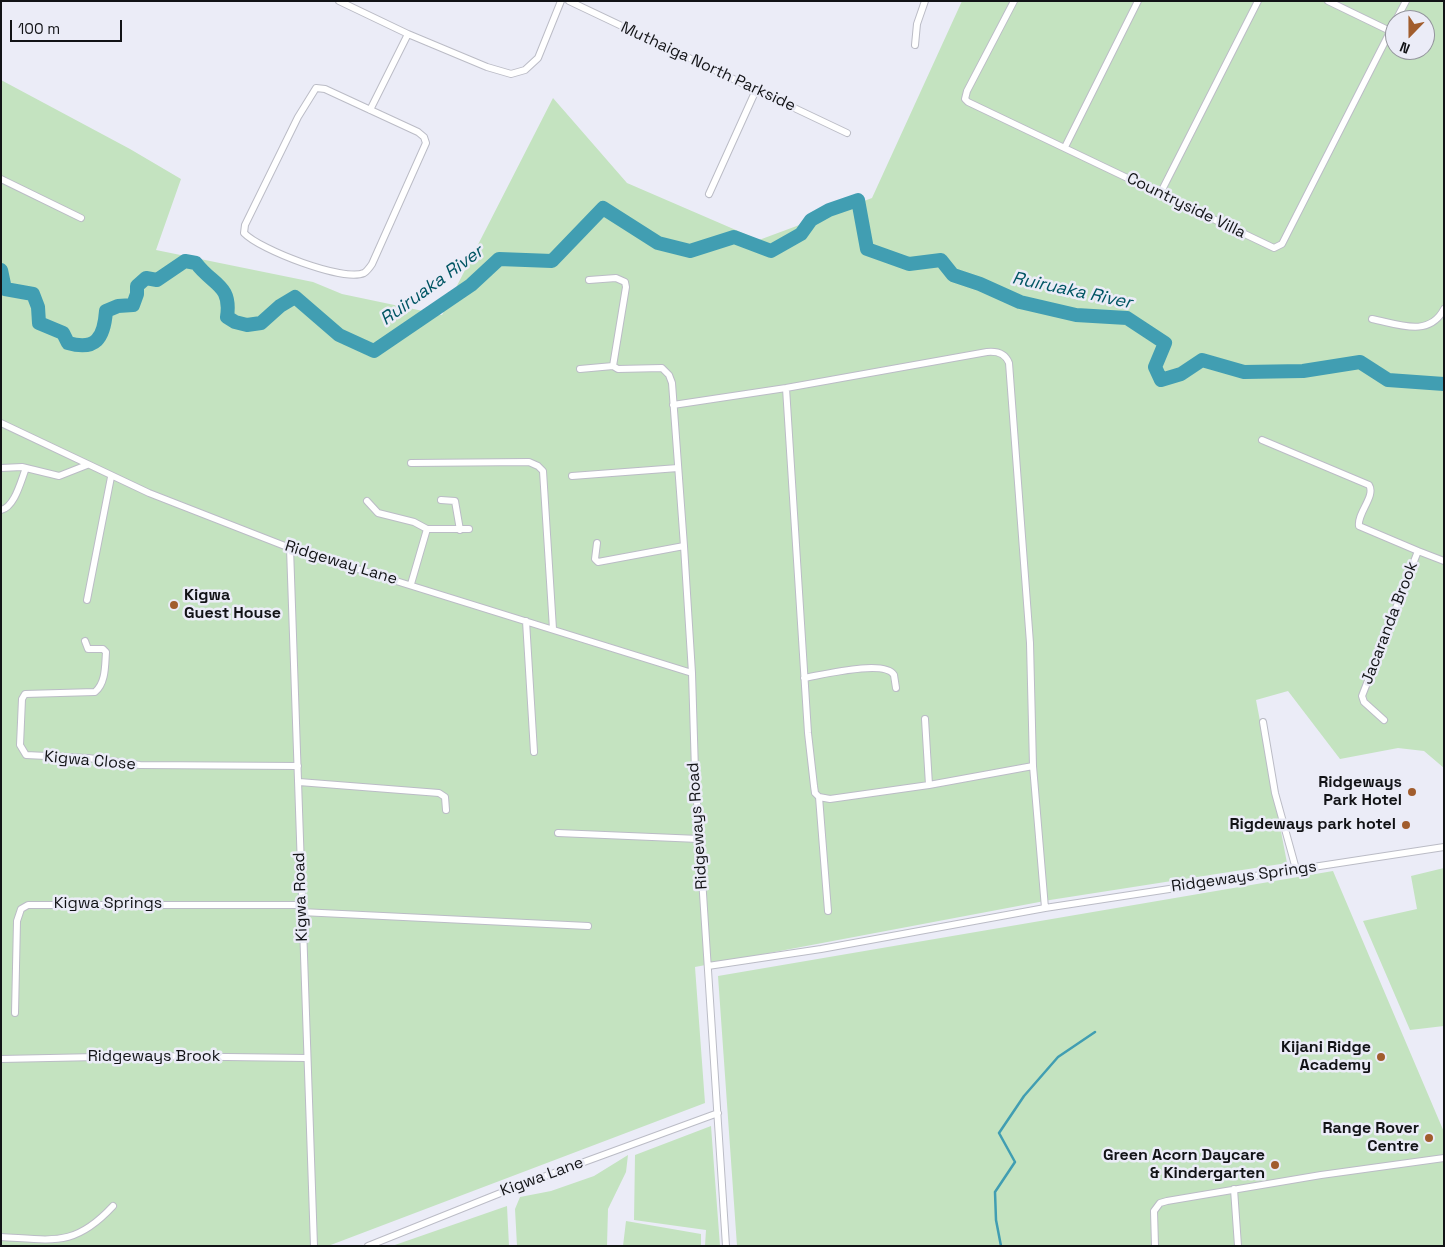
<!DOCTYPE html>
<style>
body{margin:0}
#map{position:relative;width:1445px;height:1247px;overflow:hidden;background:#ebecf7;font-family:"Space Grotesk",sans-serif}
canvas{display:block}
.frame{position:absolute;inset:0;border:2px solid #121316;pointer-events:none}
.north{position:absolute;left:1385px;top:10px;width:50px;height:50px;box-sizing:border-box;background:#ebecf7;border:1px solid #94959d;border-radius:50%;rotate:202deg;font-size:14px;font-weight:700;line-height:20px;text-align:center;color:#121316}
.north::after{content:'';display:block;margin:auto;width:18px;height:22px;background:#a15d2d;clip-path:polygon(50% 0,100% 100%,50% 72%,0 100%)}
.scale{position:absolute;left:10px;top:20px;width:112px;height:22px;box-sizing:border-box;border:2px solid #121316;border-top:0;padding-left:6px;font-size:15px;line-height:18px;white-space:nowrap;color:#121316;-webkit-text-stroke:4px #ebecf7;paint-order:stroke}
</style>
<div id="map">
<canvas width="1445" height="1247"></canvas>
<div class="frame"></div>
<div class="north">N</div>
<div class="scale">100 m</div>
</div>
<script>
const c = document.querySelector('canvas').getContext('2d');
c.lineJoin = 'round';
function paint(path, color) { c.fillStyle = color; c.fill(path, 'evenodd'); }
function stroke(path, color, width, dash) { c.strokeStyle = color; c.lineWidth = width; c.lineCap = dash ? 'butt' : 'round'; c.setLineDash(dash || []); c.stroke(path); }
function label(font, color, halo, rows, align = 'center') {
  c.font = font + ' "Space Grotesk",sans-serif'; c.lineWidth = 5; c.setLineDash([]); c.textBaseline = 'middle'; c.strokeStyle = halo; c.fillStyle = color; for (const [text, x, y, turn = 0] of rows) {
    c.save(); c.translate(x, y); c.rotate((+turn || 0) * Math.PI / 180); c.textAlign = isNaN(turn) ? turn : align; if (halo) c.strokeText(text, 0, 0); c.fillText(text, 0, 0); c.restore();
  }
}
const green = new Path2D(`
 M962,1H1444V768L1424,751L1398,748L1340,759L1288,691L1256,700L1287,863L1050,900L695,967L705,1103L328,1246H1V80L130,149L181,179L156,250L313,282L342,294L442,315L553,98L627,183L759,240L872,198ZM1395,20H1425V50H1395Z
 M1444,868V1026L1410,1030L1363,921L1417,909L1411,876Z
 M1333,871L1444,1132V1246H737L718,976Z
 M711,1126L720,1246H705L706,1230L634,1220L635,1155Z
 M628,1155L626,1172L608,1209L607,1246H517L515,1209L520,1197L551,1191L594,1176Z
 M507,1206L509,1246H392Z
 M626,1221L701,1234V1246H623Z`);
const stream = new Path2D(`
 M1001,1246L996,1220L995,1192L1015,1162L999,1133L1024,1096L1058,1057L1095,1032`);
const river = new Path2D(`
 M1,270L5,289L33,294L38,307L39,323L63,333L68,343C96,351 104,338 106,311L118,306L133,305L137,294V286L146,278L157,280L185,261L196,263C212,285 232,284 227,317L235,322L247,325L261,323L280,306L295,297L339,335L374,351L471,285L499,259L552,261L603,208L658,243L690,251L734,237L771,251L801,234L811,220L829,210L858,200L867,249L909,264L941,260L953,275L980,284L1020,302L1076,315L1127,318L1165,343L1155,367L1161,380L1181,374L1202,360L1244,372L1303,371L1360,362L1388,380L1444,384`);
const minor = new Path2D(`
 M339,1L408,34L487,67L511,74L525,70L538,58L561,1
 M569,1L847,133
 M1014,1L967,91L965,99L968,102L1274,248L1282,244L1395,22
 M1328,1L1390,31
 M1396,20L1406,1
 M915,45L917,24L925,1
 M316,88L325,89L418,132L424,137L426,143L372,264C370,267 367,271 364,273C344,282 260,250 244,233L245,225L298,117Z
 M370,110L408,34
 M1065,147L1138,1
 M1,179L81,218
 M709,194L756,90
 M1160,194L1258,1
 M589,280L616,278L625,282L626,287L613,366L618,369L662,368L669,375L672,383L684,546L692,673L695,771L726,1246
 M1372,319C1398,324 1429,338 1444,309
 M580,369L613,366
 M786,388L808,733L814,786L815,793L819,797L828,911
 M673,405L786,388L987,352C997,351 1005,353 1009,363L1030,643L1033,766L1045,908L821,949L708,966
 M1,423L149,493L290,548L692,673
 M1262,440L1369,485C1376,496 1357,513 1359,526L1418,551
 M411,463L529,462L538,466L543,471L553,629
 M1,468L22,467L59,476L87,465
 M572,476L678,468
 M441,500L455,501L460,530
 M367,501L378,513L414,522L427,529
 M1,510C15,507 21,480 26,468
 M597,543L595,559L598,562L684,546
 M290,548L314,1246
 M411,584L427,529H469
 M87,600L111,477
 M526,621L534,752
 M85,641L88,649H103L106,652C105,665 106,683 95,692L25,694L22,699L20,745L26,755L88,758L140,765L298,766
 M804,678C822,675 885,659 894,675L896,688
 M925,719L929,785
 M1384,720L1364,702L1362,696L1418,551L1444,561
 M1263,722L1275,793L1296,869
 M299,782L439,793L445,797L446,810
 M819,797L830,799L929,785L1033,766
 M558,833L699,839
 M1045,908L1444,847
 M301,912L588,926
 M15,1013L17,921L21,909L28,905H301
 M1,1059L146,1056L307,1058
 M1234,1189L1238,1246
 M1,1237C54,1240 75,1247 113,1206
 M368,1246L513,1188L718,1113
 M1155,1246L1154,1211L1160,1203L1167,1201L1321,1175L1444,1158`);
const markers = [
 [174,605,5,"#a15d2d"],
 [1412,792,5,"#a15d2d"],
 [1406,825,5,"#a15d2d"],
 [1381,1057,5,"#a15d2d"],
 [1429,1138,5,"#a15d2d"],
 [1275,1165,5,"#a15d2d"]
];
const streetNames = [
 ["Muthaiga North Parkside",708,67,25],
 ["Countryside Villa",1186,206,26],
 ["Ridgeway Lane",341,563,17],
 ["Jacaranda Brook",1390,623,-69],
 ["Kigwa Close",90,761,5],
 ["Ridgeways Road",698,826,-94],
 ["Ridgeways Springs",1244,877,-8],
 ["Kigwa Road",301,897,-92],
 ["Kigwa Springs",108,904],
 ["Ridgeways Brook",154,1057],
 ["Kigwa Lane",542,1177,-20]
];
const poiNames = [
 ["Kigwa",184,596,"left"],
 ["Guest House",184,614,"left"],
 ["Ridgeways",1402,783],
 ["Park Hotel",1402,801],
 ["Rigdeways park hotel",1396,825],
 ["Kijani Ridge",1371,1048],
 ["Academy",1371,1066],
 ["Range Rover",1419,1129],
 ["Centre",1419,1147],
 ["Green Acorn Daycare",1265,1156],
 ["& Kindergarten",1265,1174]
];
const waterNames = [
 ["Ruiruaka River",432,286,-36],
 ["Ruiruaka River",1072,291,12]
];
paint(green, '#c4e3c0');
stroke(stream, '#419eb2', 2.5);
stroke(river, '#419eb2', 14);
stroke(minor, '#bbbcc6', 8);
stroke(minor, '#fff', 6);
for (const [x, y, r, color] of markers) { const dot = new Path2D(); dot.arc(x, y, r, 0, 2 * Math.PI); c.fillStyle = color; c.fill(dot); stroke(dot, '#ebecf7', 2); }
label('16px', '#121316', '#ebecf7', streetNames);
label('bold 16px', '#121316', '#ebecf7', poiNames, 'right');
label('italic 18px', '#005563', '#ebecf7', waterNames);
</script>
